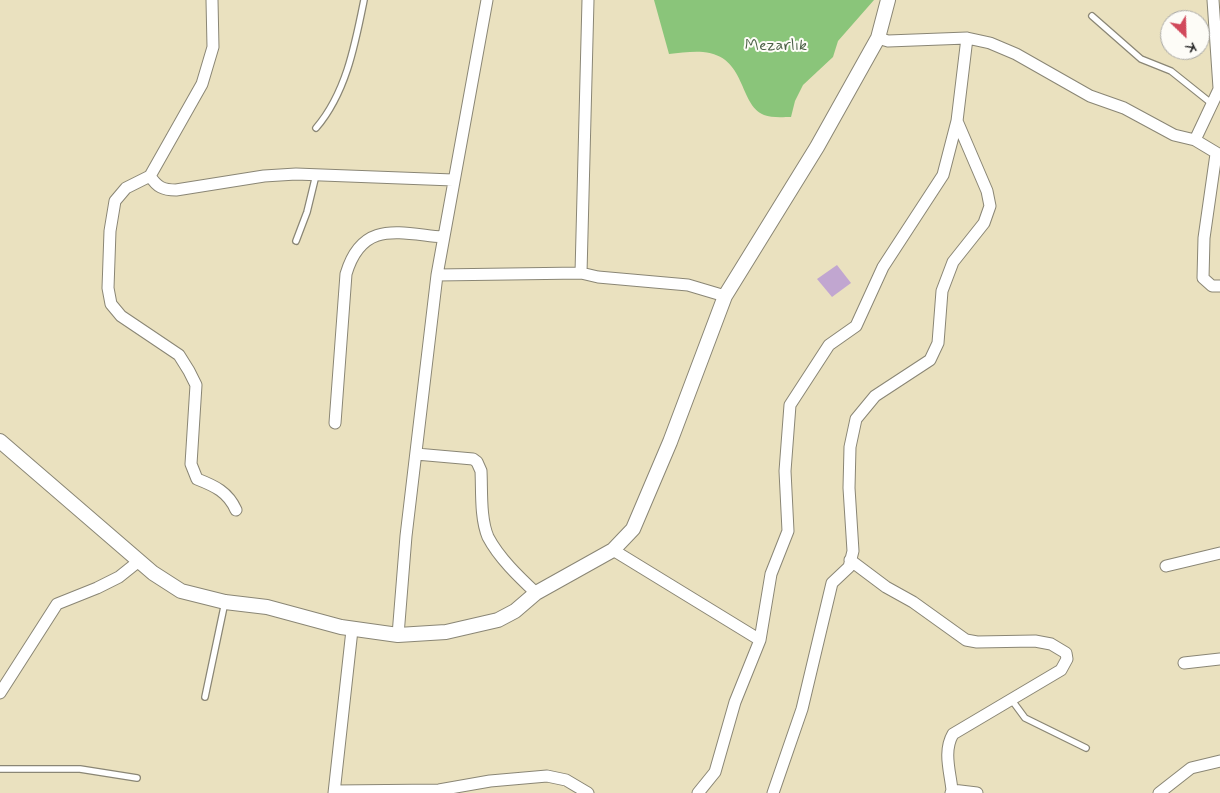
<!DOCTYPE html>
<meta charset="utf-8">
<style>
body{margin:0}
#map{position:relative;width:1220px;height:793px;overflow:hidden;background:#eae1bf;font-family:Mynerve,sans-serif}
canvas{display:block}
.north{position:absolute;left:1160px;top:10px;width:50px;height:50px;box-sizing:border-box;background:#fdfcf7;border:1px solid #a9a8a5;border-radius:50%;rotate:156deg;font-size:14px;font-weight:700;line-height:20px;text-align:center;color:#2b2b2b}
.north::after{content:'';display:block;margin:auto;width:18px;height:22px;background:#d1495b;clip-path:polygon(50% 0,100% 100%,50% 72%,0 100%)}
</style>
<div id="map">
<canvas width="1220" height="793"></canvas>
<div class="north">K</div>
</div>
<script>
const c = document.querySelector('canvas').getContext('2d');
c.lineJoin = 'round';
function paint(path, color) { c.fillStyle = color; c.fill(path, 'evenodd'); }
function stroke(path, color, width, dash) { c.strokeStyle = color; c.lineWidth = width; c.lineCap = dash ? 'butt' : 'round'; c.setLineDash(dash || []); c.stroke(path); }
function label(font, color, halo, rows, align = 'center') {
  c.font = font + ' Mynerve,sans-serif'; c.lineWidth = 4; c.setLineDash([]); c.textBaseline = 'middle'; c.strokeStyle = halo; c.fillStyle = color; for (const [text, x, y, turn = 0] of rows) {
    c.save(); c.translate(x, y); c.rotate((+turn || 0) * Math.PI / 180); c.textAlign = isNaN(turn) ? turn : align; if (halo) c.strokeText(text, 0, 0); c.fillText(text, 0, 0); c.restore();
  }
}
const green = new Path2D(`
 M654,0H874L838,41L833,57L803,85L795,101L791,117C783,117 771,118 764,115C738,104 747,56 703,52C692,51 680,53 669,54Z`);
const building = new Path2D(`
 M837,265L851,283L832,297L817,279Z`);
const service = new Path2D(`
 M1092,16L1141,59L1171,71L1211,103
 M316,128C346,93 355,45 364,0
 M296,241L307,212L316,175
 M205,697L225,602
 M1011,699L1025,718L1086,748
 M0,769H80L137,778`);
const minor = new Path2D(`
 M212,0L213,47L202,84L150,176L126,188L115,201L110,231L108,288L111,304L121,316L179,355L189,371L196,385L191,464L197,479C215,486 228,492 236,510
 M588,0L581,273L598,277L688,285L725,296
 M1213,0L1219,88
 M878,38L888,41L967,38L990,43L1016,54L1090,96L1124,108L1174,135L1195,140L1220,155
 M1195,140L1220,87
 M1216,154L1204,238L1203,278L1212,286H1220
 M150,176C157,187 163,190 176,190L264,176L296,174L453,180
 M437,275L581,273
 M335,423L346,274C362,220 398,233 442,237
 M416,454L473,459L477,462L481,471C482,490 480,518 488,537C499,558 519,577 536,593
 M613,550L760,640
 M850,560L886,587L913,602L966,640L977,642L1035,641L1051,644L1066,653L1067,659L1061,670L953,734C943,751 950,771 952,790
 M1166,566L1220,553
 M398,635L406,536L437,275L487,0
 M1184,663L1220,659
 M0,693L57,604L97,588L119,577L139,561
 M335,791L439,790L490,781L547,776L566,780L588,793
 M334,793L352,630
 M698,793L715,772L735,702L760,640L771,574L788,531L785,471L790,405L829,345L856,326L883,267L943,175L957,121L967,38
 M773,793L802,709L832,583L849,567L853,551L849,488L850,447L856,419L875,396L930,360L938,343L942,291L953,262L984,223L990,206L987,191L957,121
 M951,793L952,790L977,793
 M1159,793L1191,768L1220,761`);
const tertiary = new Path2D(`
 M0,441L153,573L181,591L225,602L267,607L341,627L398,635L446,632L498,620L515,611L536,593L613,550L633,529L670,442L725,296L817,147L878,38L888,0`);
const parkNames = [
 ["Mezarlık",776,47]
];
paint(green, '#8ac57a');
paint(building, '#c1a6d0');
stroke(service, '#8a8675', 8);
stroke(minor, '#8a8675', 13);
stroke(tertiary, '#8a8675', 16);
stroke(service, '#fff', 5.5);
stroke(minor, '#fff', 11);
stroke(tertiary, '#fff', 14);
label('16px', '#4c6147', '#fdfcf7', parkNames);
</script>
